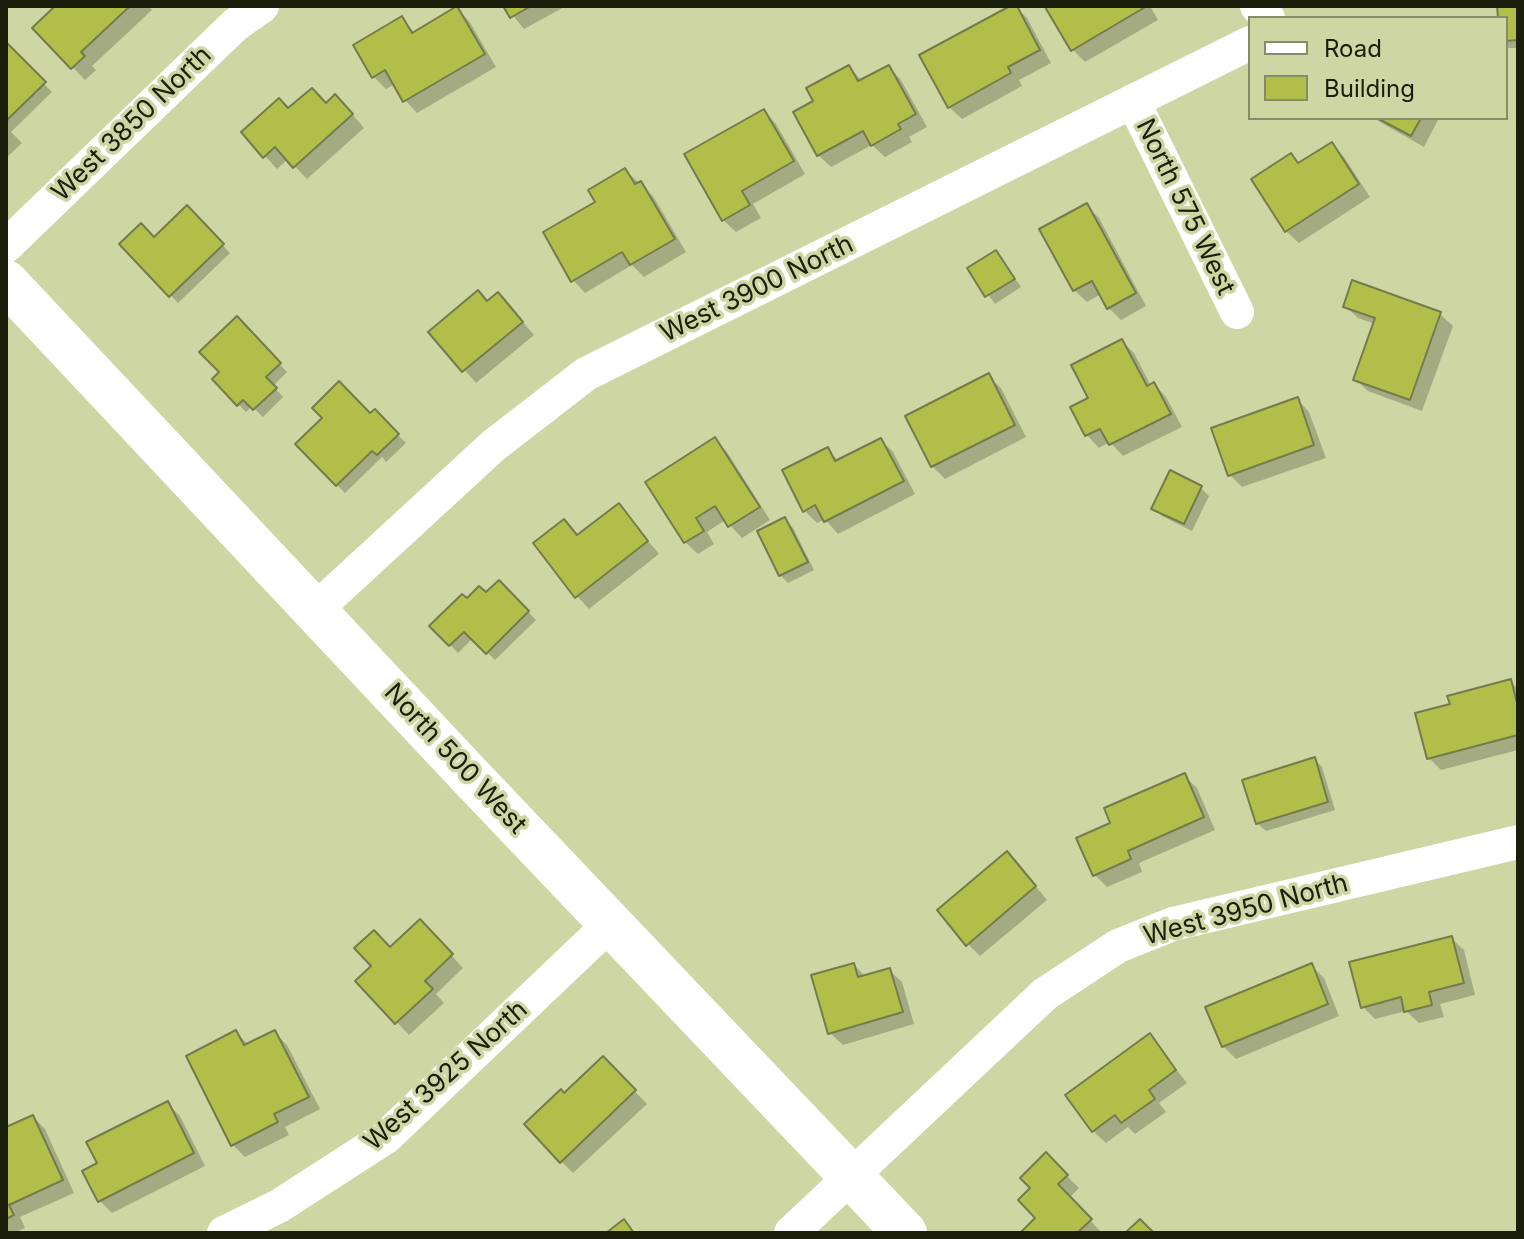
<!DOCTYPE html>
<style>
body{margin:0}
#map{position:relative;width:1524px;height:1239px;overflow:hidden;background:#ced6a4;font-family:Inter,sans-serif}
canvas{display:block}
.frame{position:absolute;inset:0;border:8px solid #1b1e0b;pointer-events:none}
.legend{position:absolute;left:1248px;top:16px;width:260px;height:104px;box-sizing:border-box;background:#ced6a4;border:2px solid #868c67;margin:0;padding:10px 14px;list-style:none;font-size:24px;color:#1b1e0b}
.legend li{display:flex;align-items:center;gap:16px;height:40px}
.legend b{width:40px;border:2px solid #868c67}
</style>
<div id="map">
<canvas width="1524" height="1239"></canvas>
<div class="frame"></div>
<ul class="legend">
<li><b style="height:10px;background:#fff"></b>Road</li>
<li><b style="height:22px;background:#b1bf4a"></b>Building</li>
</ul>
</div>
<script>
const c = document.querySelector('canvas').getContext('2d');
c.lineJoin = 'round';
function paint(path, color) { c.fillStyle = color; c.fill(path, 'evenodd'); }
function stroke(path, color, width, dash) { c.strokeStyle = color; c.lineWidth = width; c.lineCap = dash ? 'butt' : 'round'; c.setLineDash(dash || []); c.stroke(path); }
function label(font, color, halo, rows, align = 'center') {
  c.font = font + ' Inter,sans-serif'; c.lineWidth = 7; c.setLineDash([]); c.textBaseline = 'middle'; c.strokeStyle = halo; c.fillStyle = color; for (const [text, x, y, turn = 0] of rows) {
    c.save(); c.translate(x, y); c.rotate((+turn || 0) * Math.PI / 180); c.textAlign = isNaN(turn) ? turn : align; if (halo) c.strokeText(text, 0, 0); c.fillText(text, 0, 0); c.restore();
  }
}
const shadow = new Path2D(`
 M58,6H148L152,10L92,66L96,70L85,80L35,28Z
 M505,6H566L524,29Z
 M1015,6L1027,18L1051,63L1019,80L1022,86L962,119L949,107Z
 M1050,6H1150L1158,20L1085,62L1073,50Z
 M1518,7V48H1509L1506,46V18H1500Z
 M457,9L469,21L496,67L417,113L405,100L395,84L386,89L374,77L402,19L415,33Z
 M6,45L52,92L11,132L22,143L6,158Z
 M849,67L861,80L889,67L901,80L927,127L909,137L912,142L885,157L872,145L831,167L818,155Z
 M326,105L348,109L364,128L307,179L288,159L277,169L244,133L289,111Z
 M764,111L776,124L805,174L753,204L761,218L736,232L723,220Z
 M1373,118H1439L1424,147Z
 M1331,144L1344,157L1370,197L1299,243L1286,231L1291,155L1300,164Z
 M625,170L653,196L686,252L644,277L632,265L585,293L573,280L598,202Z
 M1086,205L1099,218L1146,306L1121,320L1108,307L1101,294L1087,302L1074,290Z
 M187,208L230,253L178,303L122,244L154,239Z
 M996,252L1021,287L995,304L970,269Z
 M488,303L510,307L534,335L476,383L431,332Z
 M1345,306L1440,314L1453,326L1422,411L1368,391L1355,379L1375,324L1358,318Z
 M237,319L287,372L273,386L283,397L263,417L252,406L246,412L214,379L222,373Z
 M1122,341L1134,353L1151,386L1154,384L1166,397L1182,427L1123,456L1110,442L1099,448L1087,435L1090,398Z
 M988,376L1001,388L1026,437L945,479L932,466Z
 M1297,399L1309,412L1326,458L1242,487L1230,475Z
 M375,412L406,443L386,462L382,457L345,493L297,444L370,416Z
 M715,440L727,452L770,520L742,538L725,520L707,532L714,544L698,554L685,542Z
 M881,440L893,452L915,494L838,534L825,519L817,523L805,511L827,449L839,461Z
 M1201,488L1209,496L1192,531L1162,516L1154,508Z
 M619,506L659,554L589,609L577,596L578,537Z
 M785,520L793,528L814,570L788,583L780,575Z
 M499,582L536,620L495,660L473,638L458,653L432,626L467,601L486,595Z
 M1510,681L1518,689V750L1441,770L1429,758Z
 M1314,759L1322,767L1335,810L1266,831L1257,823Z
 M1184,776L1197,788L1215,830L1139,863L1142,872L1107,887L1094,874L1113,824Z
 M1019,866L1047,900L980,956L968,944Z
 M432,934L463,968L436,994L444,1003L409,1035L358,981L390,949Z
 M1451,938L1464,950L1475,995L1440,1004L1444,1017L1419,1023L1406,1011L1375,1019L1363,1007Z
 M854,965L866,977L889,970L902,982L914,1024L843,1045L830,1033Z
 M1311,965L1324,978L1339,1016L1236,1059L1223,1046Z
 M274,1032L287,1045L320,1109L285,1127L289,1135L245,1157L233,1145L236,1033L249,1045Z
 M1150,1036L1187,1083L1159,1103L1166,1112L1135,1134L1128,1127L1106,1143L1093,1131L1068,1096Z
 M603,1059L647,1104L573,1173L561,1161L564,1096Z
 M167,1103L180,1116L205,1166L112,1213L100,1201V1164Z
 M33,1117L45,1129L74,1193L20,1217L25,1228L14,1233H6V1130Z
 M1046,1155L1079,1188L1069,1198L1102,1233L1024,1232L1038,1218L1033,1188Z`);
const building = new Path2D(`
 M55,6H130L81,52L85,56L71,69L32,28Z
 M457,6L485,54L403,102L385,70L372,78L353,45L402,16L412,33Z
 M503,6H531L510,18Z
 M1010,6H1017L1040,50L1008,67L1011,73L948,108L919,55Z
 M1147,6L1071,51L1045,7L1046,6Z
 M1497,6H1518V40L1506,41V18H1498Z
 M6,42L46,82L6,121Z
 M849,65L858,81L889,65L916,114L898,124L901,129L871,146L863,131L817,156L793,112L813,101L806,88Z
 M312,88L326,103L335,94L353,114L293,168L275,147L263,158L241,132L279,98L288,108Z
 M764,109L794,161L742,191L750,205L722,221L684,154Z
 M1377,118H1421L1411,136Z
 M1332,142L1359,184L1285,232L1251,179L1291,153L1298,163Z
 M625,168L635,184L641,181L675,239L630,265L622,252L571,282L543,232L595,202L588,190Z
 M1087,203L1136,293L1107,309L1092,281L1073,291L1039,229Z
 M187,205L224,244L169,297L119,244L141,223L154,237Z
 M996,250L1015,279L985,297L967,268Z
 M1352,280L1441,312L1410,400L1353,380L1375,318L1343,307Z
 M478,290L487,301L498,292L523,322L462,372L428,332Z
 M237,316L281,363L266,377L277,388L253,410L243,400L237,406L212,379L219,372L199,352Z
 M1122,339L1147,386L1154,382L1171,414L1109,445L1100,429L1085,436L1070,407L1088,398L1071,365Z
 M989,373L1015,425L931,467L905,416Z
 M339,381L370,413L375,409L399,434L377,455L372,451L336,486L295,444L322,418L312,408Z
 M1298,397L1314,445L1228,476L1211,428Z
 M715,437L760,507L728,527L715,506L696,518L704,531L684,543L645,482Z
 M881,438L904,481L824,522L815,505L803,512L782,470L828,447L835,461Z
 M1170,470L1202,486L1184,524L1151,509Z
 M619,503L648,541L575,598L533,543L564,519L577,535Z
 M785,517L808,562L779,576L757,531Z
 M499,580L529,611L486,654L464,632L449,646L429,626L462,594L467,598L479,586L486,592Z
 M1511,679L1518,707V735L1427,759L1415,713L1450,704L1447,696Z
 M1315,757L1328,802L1256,824L1242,780Z
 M1185,773L1204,817L1128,851L1131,859L1093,876L1076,838L1110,823L1104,808Z
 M1007,851L1036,886L966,946L937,910Z
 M420,919L453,954L425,981L433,989L395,1024L355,981L371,966L354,948L374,930L390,947Z
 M1452,936L1464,983L1429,992L1432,1005L1404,1012L1401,997L1361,1008L1349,962Z
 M854,963L858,977L890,968L903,1012L828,1034L811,975Z
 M1312,963L1328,1004L1222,1047L1205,1007Z
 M236,1030L244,1045L275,1030L309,1097L274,1114L278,1122L231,1146L186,1056Z
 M1150,1033L1176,1070L1149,1090L1155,1099L1121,1123L1115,1115L1092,1132L1065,1095Z
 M603,1056L636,1090L560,1163L524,1124L561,1089L564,1093Z
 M168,1101L194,1153L98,1202L82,1171L97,1163L86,1142Z
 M33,1115L63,1180L9,1205L14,1215L6,1219V1127Z
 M1046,1152L1068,1175L1058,1184L1092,1219L1077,1233L1021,1232L1035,1218L1018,1200L1030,1188L1020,1178Z
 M624,1219L634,1233H606Z
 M1140,1219L1154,1233H1125Z`);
const street = new Path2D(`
 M1257,6L1268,18
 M1133,101L1237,312
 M6,246L235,25L262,6
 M315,610L493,446L586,374L1250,43
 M224,1233L279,1206L386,1137L611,923
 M791,1233L1045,994L1118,946L1173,924L1518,842`);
const secondary = new Path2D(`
 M6,282L468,774L905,1233`);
const streetNames = [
 ["West 3850 North",132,124,-44],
 ["North 575 West",1185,207,64],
 ["West 3900 North",757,289,-26],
 ["North 500 West",455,759,47],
 ["West 3950 North",1246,910,-15],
 ["West 3925 North",446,1076,-42]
];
paint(shadow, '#0003');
paint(building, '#b1bf4a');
stroke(building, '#747b4d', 2);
stroke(street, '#fff', 34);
stroke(secondary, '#fff', 44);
label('26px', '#1b1e0b', '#ced6a4', streetNames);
</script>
